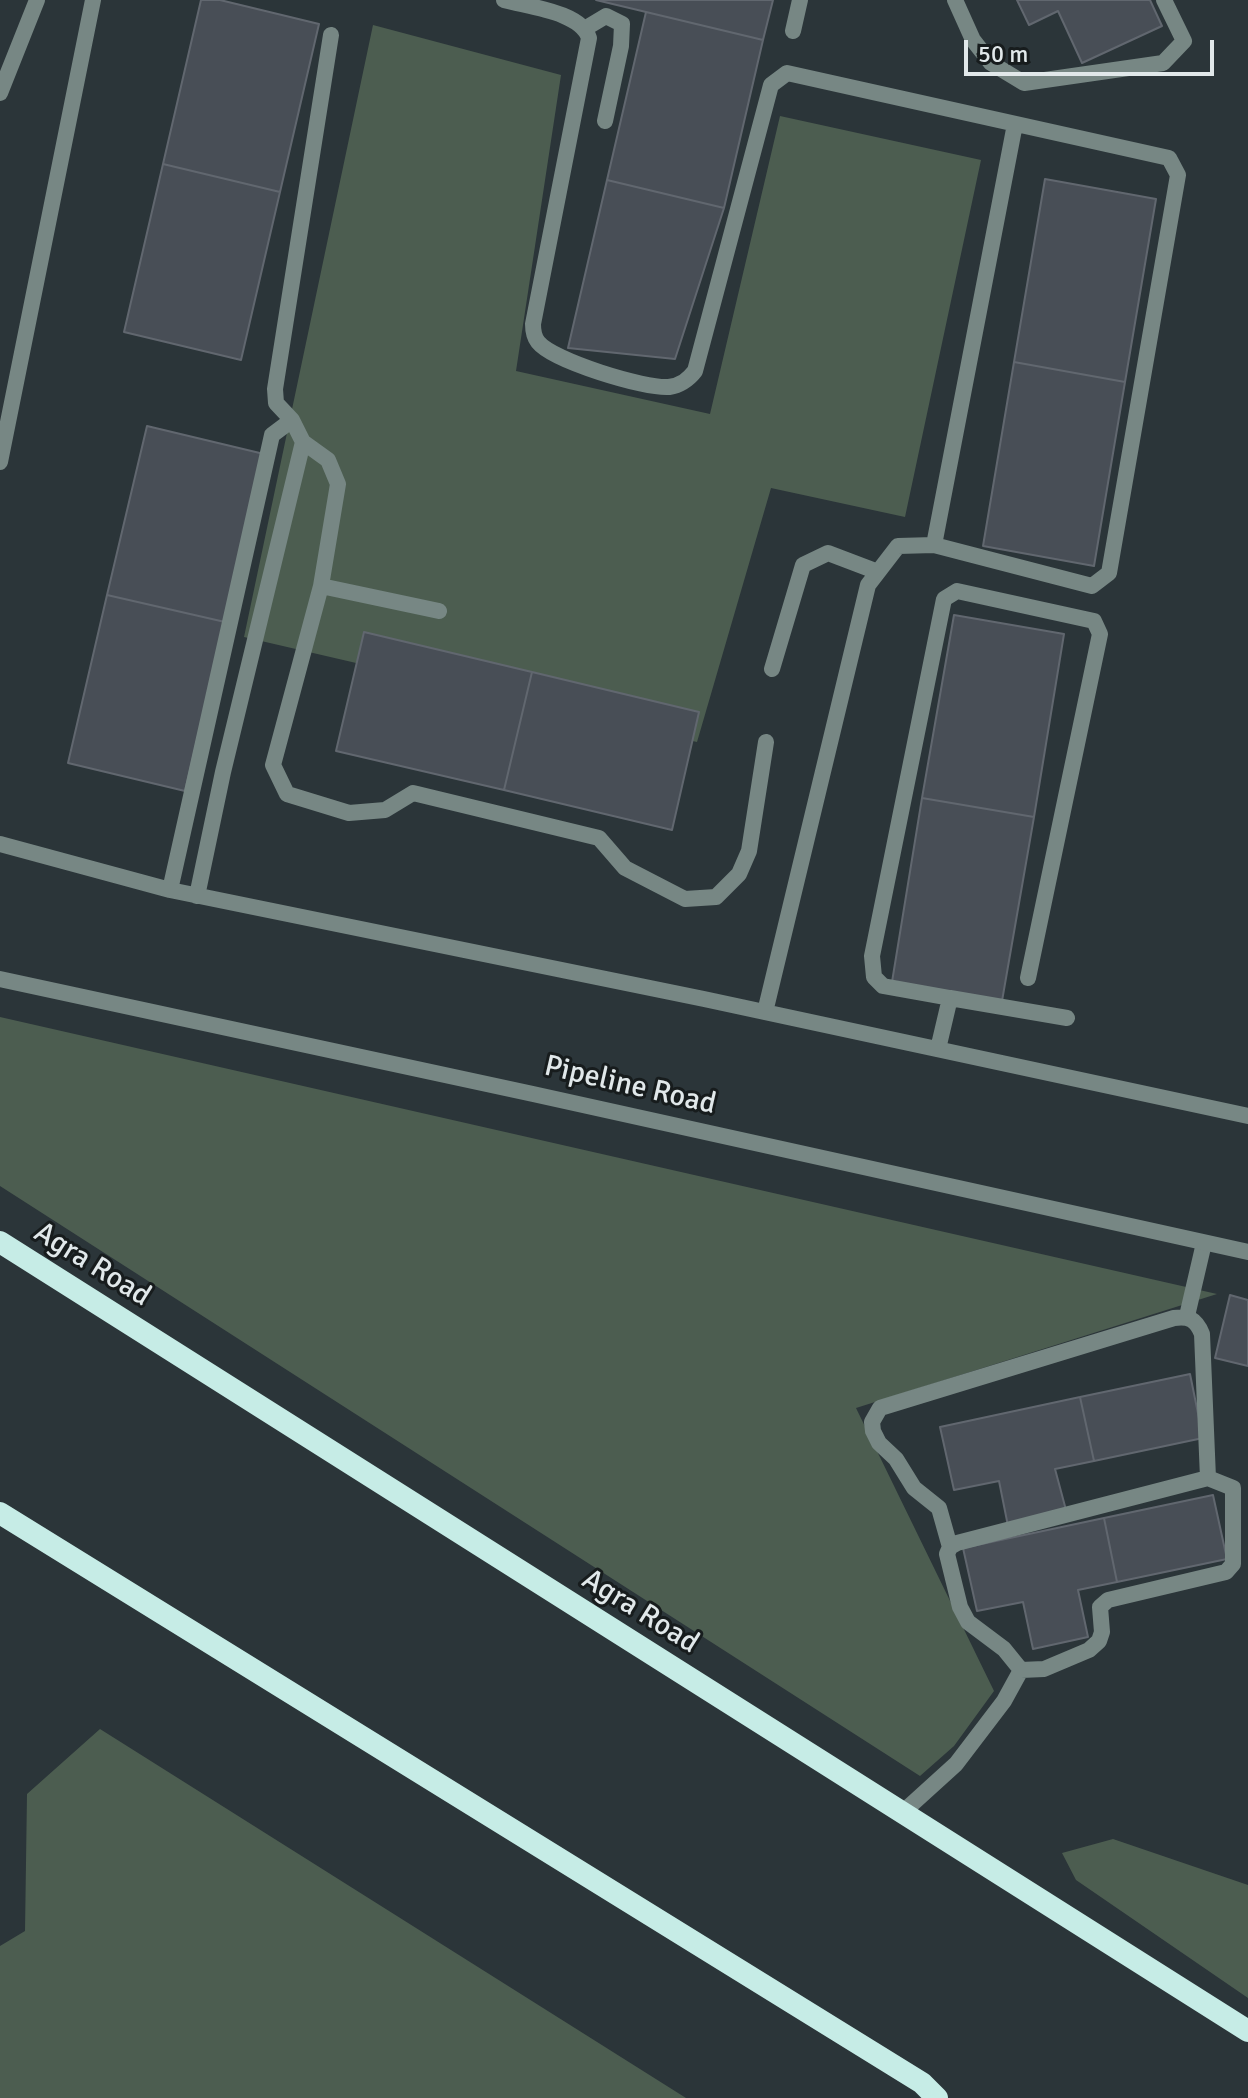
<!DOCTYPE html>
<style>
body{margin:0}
#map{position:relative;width:1248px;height:2098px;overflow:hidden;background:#2b3539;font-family:Signika,sans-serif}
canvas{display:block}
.scale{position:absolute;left:964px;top:40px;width:250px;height:36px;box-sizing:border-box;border:4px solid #e1e8ea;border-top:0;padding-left:10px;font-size:24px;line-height:28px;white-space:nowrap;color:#e1e8ea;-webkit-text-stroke:6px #171c1d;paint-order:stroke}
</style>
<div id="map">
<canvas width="1248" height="2098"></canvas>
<div class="scale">50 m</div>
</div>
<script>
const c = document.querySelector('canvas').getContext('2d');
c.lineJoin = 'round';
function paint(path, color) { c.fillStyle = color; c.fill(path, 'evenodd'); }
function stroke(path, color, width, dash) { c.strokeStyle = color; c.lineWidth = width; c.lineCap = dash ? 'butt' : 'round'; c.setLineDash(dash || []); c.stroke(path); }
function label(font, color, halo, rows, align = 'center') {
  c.font = font + ' Signika,sans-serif'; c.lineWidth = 6; c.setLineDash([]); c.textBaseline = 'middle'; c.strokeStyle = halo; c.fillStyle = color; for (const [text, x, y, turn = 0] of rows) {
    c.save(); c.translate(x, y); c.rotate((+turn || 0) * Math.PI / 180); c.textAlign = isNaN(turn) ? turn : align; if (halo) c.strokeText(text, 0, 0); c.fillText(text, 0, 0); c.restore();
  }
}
const green = new Path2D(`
 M373,25L561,75L516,371L710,414L780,116L981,160L905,517L771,488L697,742L244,637Z
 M0,1017L1217,1294L856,1408L994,1691L954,1746L920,1776L0,1186Z
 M100,1729L686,2098H0V1946L25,1931L27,1794Z
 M1113,1839L1248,1885V1998L1076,1880L1062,1853Z`);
const building = new Path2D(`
 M201,0H220L319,24L280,192L163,164Z
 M596,0H773L763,40Z
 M1017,0H1150L1162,26L1082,63L1058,11L1029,25Z
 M646,12L763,40L724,208L607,180Z
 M163,164L280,192L241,360L124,332Z
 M1045,179L1156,199L1125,382L1014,362Z
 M607,180L724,208L675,359L568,348Z
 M1014,362L1125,382L1094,566L983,546Z
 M147,426L264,454L225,622L107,595Z
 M107,595L225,622L185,791L68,763Z
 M954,615L1064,634L1034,817L922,798Z
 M364,632L532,672L504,790L336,751Z
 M532,672L699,712L672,830L504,790Z
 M922,798L1034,817L1002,1001L892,982Z
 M1230,1295L1248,1300V1366L1215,1358Z
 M1190,1374L1203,1438L1094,1461L1080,1397Z
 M1080,1397L1094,1461L1055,1469L1066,1510L1008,1526L999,1481L954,1490L940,1427Z
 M1213,1495L1227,1559L1117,1582L1104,1518Z
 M1104,1518L1117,1582L1078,1590L1088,1637L1033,1649L1023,1602L977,1611L963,1548Z`);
const minor = new Path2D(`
 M504,0C529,7 581,12 589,38L533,324C533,331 534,337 538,342C553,361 645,389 669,387C681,385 688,380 695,371L771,85L787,73L1169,158L1178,175L1109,573L1092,586L934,545L1015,124
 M955,0L973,40L991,63L1024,83L1163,63L1184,41L1164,0
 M586,28L606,16L622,24L621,46L605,121
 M793,31L800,0
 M0,93L37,0
 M303,442L328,460L338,484L321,586L439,611
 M0,462L93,0
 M321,586L273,765L287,794L349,813L385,810L413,793L599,838L625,868L685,899L716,897L739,874L749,851L766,742
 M772,669L803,565L828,553L878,572
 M0,844L170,890L704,999L1248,1116
 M170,890L272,435L292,420
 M197,896L223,772L303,442L292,420L276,403L275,389L331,35
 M950,998L883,986L874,977L872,956L944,599L957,591L1094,621L1100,634L1028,978
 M765,1012L868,585L898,546L934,545
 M938,1049L950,998L1067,1018
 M1187,1316L1204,1243
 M1208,1478L1233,1488V1564L1226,1572L1108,1600L1100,1607L1102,1632L1099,1641L1089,1650L1044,1669L1021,1670L1004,1649L968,1622L960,1607L947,1554L950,1547L957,1543Z
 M950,1547L939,1508L914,1488L896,1459L879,1443L873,1431L872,1422L880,1408L1174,1318C1189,1316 1196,1319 1202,1334L1208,1478
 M902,1813L956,1764L1004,1701L1021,1670`);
const tertiary = new Path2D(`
 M0,979L533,1094L1248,1252`);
const trunk = new Path2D(`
 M0,1242L1248,2031
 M0,1513L922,2083L937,2098`);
const streetNames = [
 ["Pipeline Road",630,1086,13],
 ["Agra Road",92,1265,32],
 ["Agra Road",640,1612,32]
];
paint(green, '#4c5d50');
paint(building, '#484e56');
stroke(building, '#61676f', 2);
stroke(minor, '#778784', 16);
stroke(tertiary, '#778784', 16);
stroke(trunk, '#c6ece6', 22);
label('30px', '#e1e8ea', '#171c1d', streetNames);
</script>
